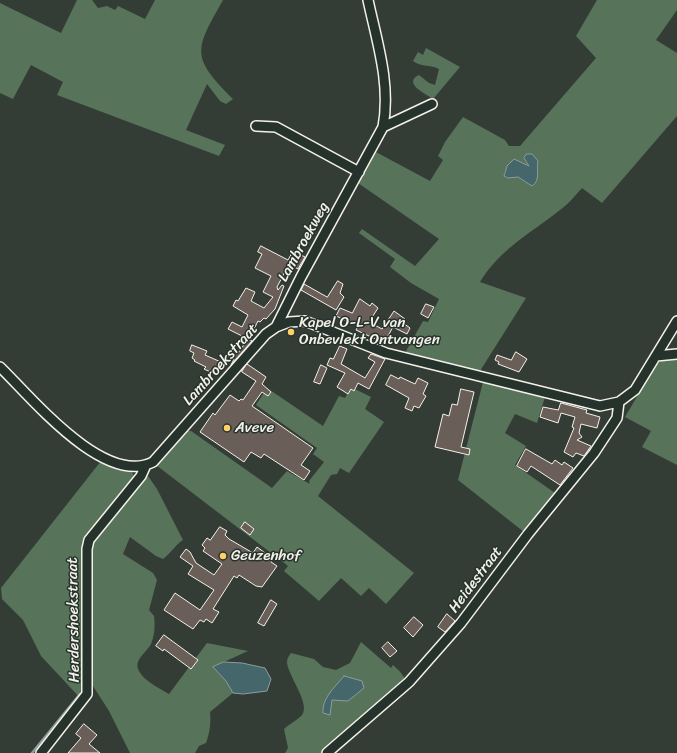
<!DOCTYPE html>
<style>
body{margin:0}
canvas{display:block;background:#343c36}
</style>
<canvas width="677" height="753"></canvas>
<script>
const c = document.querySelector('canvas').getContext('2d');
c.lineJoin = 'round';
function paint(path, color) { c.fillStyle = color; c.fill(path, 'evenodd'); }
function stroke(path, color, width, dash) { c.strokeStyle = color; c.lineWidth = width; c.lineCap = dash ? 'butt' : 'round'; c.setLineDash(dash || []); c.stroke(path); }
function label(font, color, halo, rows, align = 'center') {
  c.font = font + ' Sriracha,sans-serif'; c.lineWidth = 3; c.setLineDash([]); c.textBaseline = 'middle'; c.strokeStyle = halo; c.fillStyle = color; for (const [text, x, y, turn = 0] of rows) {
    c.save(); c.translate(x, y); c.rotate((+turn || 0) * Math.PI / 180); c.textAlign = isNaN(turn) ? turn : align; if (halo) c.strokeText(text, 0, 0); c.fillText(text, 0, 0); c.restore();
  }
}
const green = new Path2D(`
 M77,0H92L98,8L107,6L115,10L118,6L145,19L155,0H223C195,50 190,56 233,99L226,104L220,101L207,84L186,130L225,145L219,156L57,95L63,82L31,65L13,99L0,93V3L61,33Z
 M597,0H677V10L656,40L677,53V116L602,203L582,188C576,194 571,201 565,206C535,231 501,247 480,282L526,298L480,371L405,353L423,321L428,322L439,299L411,283L390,267L395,259L359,233L362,229L415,266L439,239L358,183L374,151L430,181L443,160L438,156L445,142L463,117L505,140L509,146H520L596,58L576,36ZM524,158L538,173L529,184L518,177L506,178L504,173L514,159L529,167Z
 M426,48L460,67L433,99C426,94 402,83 419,75L429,83L435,85L439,69C430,64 423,68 413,61L418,52L423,55Z
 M677,359V465L642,447L651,431L625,417L655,366L662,360Z
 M483,382L545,397L537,423L515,414L505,433L526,446L515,465L555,493L524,532L458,480Z
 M351,387L371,397L365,409L384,422L349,473L340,468L337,474L331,475L318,496L414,573L386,604L369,588L361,596L341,578L319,601L284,571L288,566L156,465L186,431H191L272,488L287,471L310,484L309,481L324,462L313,454L317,448L256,405L267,388L323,426L339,396L345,398Z
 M101,461L131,470L134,476L84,541L82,560L85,690L81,699L41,656L23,620L2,599L1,588Z
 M148,476L157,489L183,540C175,545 171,553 163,559L156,556L130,537L123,554L153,573L157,580L149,610L154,616C155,624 155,633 152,641C150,651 132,659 139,671C144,681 159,688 169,694L207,643L248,651L213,667L226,681L233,693L210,712C211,723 210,732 206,743L199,746L195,753H130L109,711L93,686L91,544Z
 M361,642L391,668L393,665C402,673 406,678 409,690L335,753H285L288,748L284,729C289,724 298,720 302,715C311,704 287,674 287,662C287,658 289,656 291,653L314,659L323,667L336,670L350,663Z`);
const water = new Path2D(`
 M527,154H532L538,161C536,170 541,180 532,186L518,177L508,178L504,176L507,166L514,159L529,166L524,158Z
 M224,662L242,663L265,668L271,679L267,691L243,694L233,693L226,681L213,667Z
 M344,676L362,681L364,688L348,701L332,700L330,715L323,713C322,698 335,687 344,676Z`);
const stream = new Path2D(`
 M32,753L80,694`);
const building = new Path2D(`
 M261,246L288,260L293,251L305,257L298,269L289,264L277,287L278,290L282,285L284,286L275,309L266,319L264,318L260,322L258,321L249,339L252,341L231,365L234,359L227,356L230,349L238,353L248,339L228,329L232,322L242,327L248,315L233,306L236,300L238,301L246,288L255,292L251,301L264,308L273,297L263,292L271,276L255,268L262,254L258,252Z
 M338,281L343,284L340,293L344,297L336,310L301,290L304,284L327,297Z
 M360,299L370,306L372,303L378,308L369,322L382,329L394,311L405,319L403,323L410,328L407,334L393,327L384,343L356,330L358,326L336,316L340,308L352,313Z
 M426,304L434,307L428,318L421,314Z
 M192,345L207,351L205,355L221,362L215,374L204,369L206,367L194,361L195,360L192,358L194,353L190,351Z
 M340,346L347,349L341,364L365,378L375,362L368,358L371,354L385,359L369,389L358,383L354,391L351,389L348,394L337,387L345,373L327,365L330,358L333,359Z
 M516,352L527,359L519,372L498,364L499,362L495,360L497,355L511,360Z
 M247,364L266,377L262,384L271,392L268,396L262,392L252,406L313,448L301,465L310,471L304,480L264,454L261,458L251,452L244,462L200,432L213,413L215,415L230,395L239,401L241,399L243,400L256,381L242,372Z
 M321,365L327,368L320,384L314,382Z
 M391,375L399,379L400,377L415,384L418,378L428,383L423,394L426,396L419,408L414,406L412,411L405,408L409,398L386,385Z
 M461,389L474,392L461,447L470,449L469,455L435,447L443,414L449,416L452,404L457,405Z
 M561,403L587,410L586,413L600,417L597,428L581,424L579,433L582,437L577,440L591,446L584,456L576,453L573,457L564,452L574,428L572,427L575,417L561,413L558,423L540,417L543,407L558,410Z
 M526,449L552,464L555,460L562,465L564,462L573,468L560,485L531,466L527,472L517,466Z
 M245,522L254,529L250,535L241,528Z
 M220,527L227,531L225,535L229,539L253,553L257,547L268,555L267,556L272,560L271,562L277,566L262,587L256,586L239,575L237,578L234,576L213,609L219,612L212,623L206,619L204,622L200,620L193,629L164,610L175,593L200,610L214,590L188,574L193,566L180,557L186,549L190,552L196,563L214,575L222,564L203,551L205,548L202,545L207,538L210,540Z
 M271,600L277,604L264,626L258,623Z
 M447,614L455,621L445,632L438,627Z
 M414,617L423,625L413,637L404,628Z
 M164,635L198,660L191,669L164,649L163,651L156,646Z
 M388,642L397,651L390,657L382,648Z
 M84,724L97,735L89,744L100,753H68L81,738L76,734Z`);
const minor = new Path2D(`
 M256,126L276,127L359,172
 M383,127L432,104
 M276,327L301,277L383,127C391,84 377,42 368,0
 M656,356L677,354
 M0,367C31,397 104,487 153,462L266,334L276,327L289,322L305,321L386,353L600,406L619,402L635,390L677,321
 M41,753L87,694V549L89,540L141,476L146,465
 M327,753L409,682L461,623L528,534L594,453L617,418L619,402`);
const markers = [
 [291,332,4,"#ffd166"],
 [227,428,4,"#ffd166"],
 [223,556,4,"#ffd166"]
];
const streetNames = [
 ["Lambroekweg",304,242,-61],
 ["Lambroekstraat",221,365,-48],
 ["Heidestraat",476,580,-53],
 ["Herdershoekstraat",74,620,-91]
];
const poiNames = [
 ["Kapel O-L-V van",299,323],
 ["Onbevlekt Ontvangen",299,340],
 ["Aveve",235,428],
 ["Geuzenhof",231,556]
];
paint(green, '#57735a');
paint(water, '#45666b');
stroke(water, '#8b9e9d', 1);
stroke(stream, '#8b9e9d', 2.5);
paint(building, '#6a5e59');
stroke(building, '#f4f1e8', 1);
stroke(minor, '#f4f1e8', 12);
stroke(minor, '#26332d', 9);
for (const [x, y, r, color] of markers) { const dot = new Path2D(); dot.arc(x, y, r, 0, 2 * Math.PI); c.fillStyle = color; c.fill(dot); stroke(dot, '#26332d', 1.5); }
label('15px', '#f4f1e8', '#26332d', streetNames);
label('15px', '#f4f1e8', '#26332d', poiNames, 'left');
</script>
